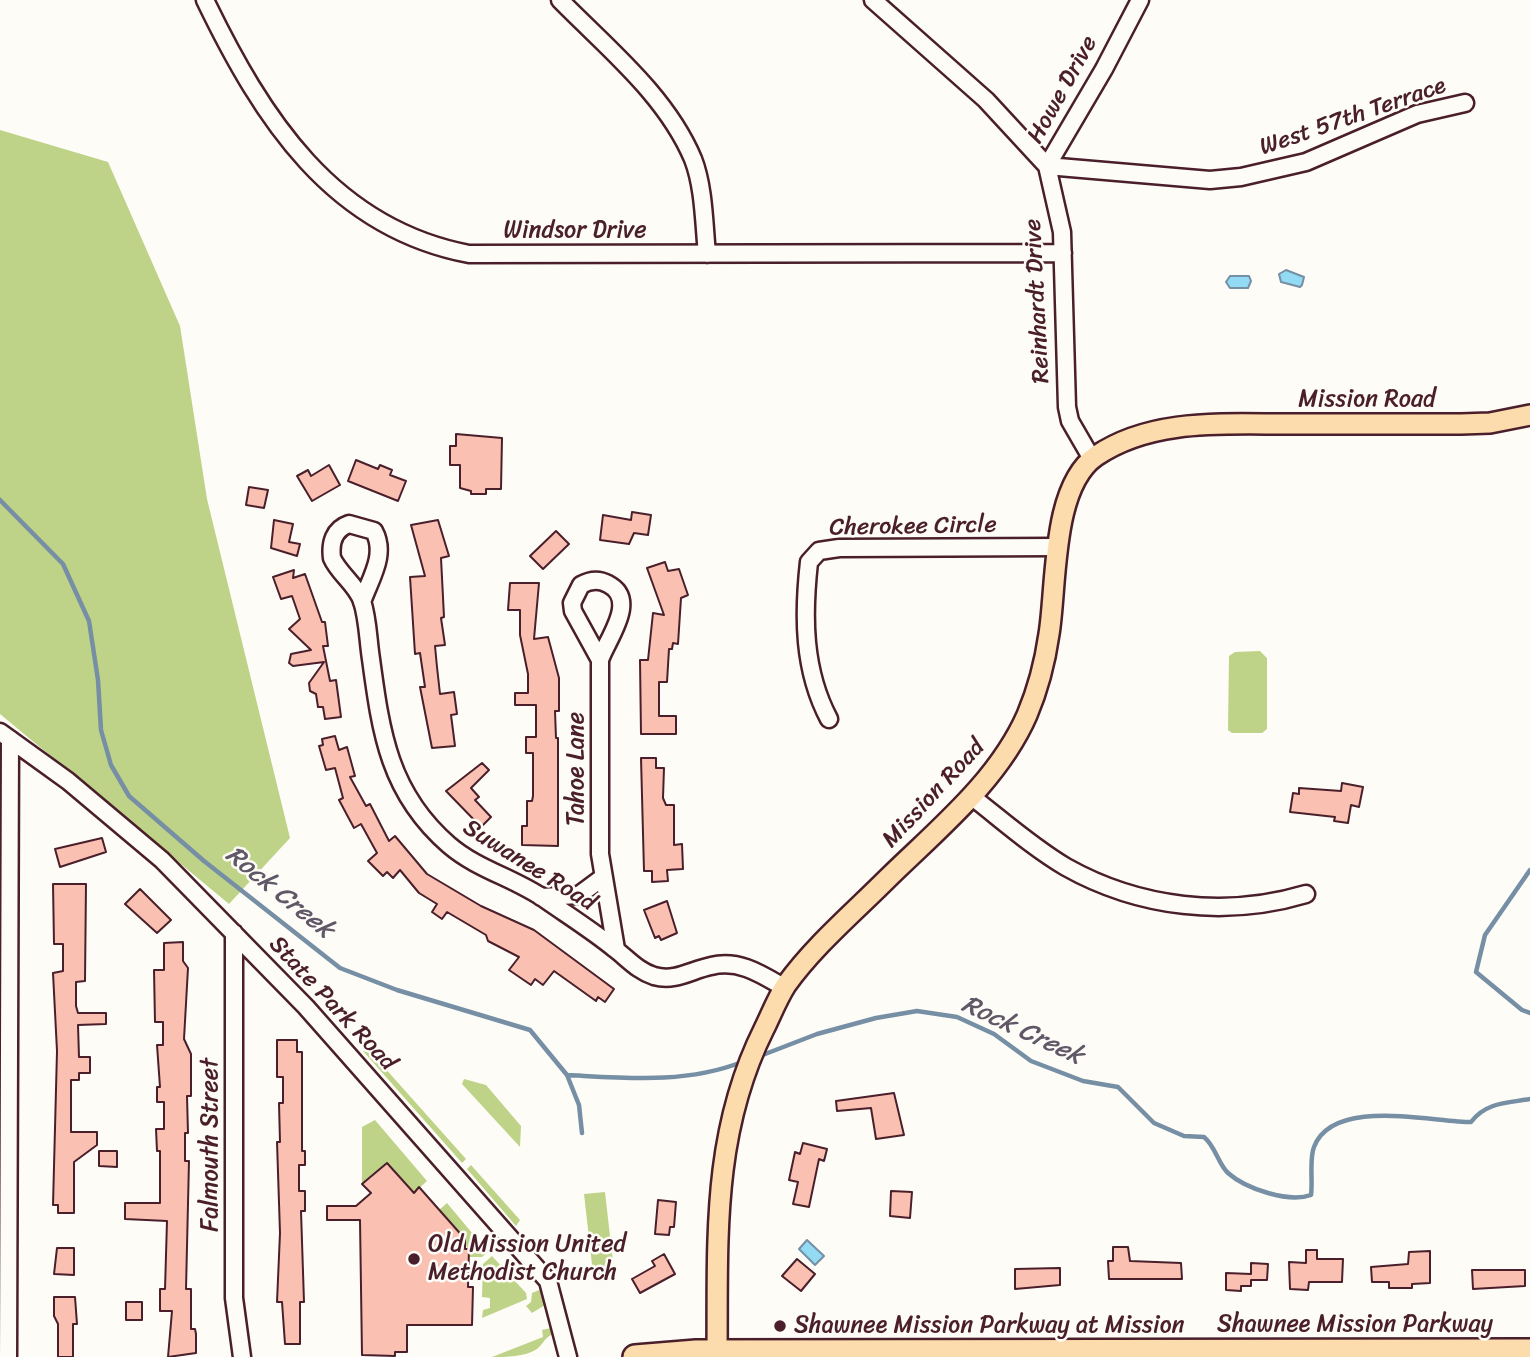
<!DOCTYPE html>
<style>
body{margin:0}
canvas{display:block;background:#fdfcf7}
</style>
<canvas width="1530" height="1357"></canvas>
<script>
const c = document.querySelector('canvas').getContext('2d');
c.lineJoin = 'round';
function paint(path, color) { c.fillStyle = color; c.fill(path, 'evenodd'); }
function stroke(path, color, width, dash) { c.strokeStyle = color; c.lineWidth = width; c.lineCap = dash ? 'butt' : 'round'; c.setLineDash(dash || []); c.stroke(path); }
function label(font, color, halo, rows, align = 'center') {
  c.font = font + ' Sriracha,sans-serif'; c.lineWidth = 5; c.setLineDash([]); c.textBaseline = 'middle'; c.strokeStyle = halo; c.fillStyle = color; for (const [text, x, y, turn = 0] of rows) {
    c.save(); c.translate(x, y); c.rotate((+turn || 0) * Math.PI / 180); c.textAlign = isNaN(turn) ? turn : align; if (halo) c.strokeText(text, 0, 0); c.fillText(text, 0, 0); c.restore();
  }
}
const green = new Path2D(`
 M0,130L108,162L180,326L207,499L290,838L229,904L0,714Z
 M1260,651L1267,658V729L1262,733H1232L1228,730L1229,656L1235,652Z
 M367,1048L466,1159L462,1163L363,1051Z
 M464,1079L486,1085L521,1126L520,1147L462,1084Z
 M375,1120L427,1181L414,1193L387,1163L362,1184V1127Z
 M471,1165L520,1220L516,1226L467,1169Z
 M605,1192L615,1280L594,1282L584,1194Z
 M447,1203L488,1252L482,1257H469L465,1239L439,1210Z
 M492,1256L526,1293L527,1299L482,1318L483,1310L490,1308V1298L482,1297L483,1264Z
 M539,1290L543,1292L545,1305L532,1313L526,1306L531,1302L532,1293Z
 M551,1328L553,1334C544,1338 544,1343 537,1349C524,1357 507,1357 492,1357L543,1337L542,1330Z`);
const water = new Path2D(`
 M1286,270L1304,277L1302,285L1300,287L1281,282L1279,274Z
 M1230,276H1249L1251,281L1248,288H1230L1226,282Z
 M807,1240L824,1256L815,1265L799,1249Z`);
const stream = new Path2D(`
 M0,500L63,564L89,621L98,680L101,730L111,765L129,796L204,861L340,968L397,990L530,1030L567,1075C626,1078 686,1084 742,1062
 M1530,870L1485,935L1476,972L1522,1010L1530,1013
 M760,1056L817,1034L876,1018L917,1011L957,1017L994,1034L1031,1061L1083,1081L1118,1087L1154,1123L1184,1136L1204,1137C1216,1147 1218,1164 1228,1173C1246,1189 1289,1203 1311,1195C1313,1181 1309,1159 1314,1147C1333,1097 1431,1122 1471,1122C1486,1102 1508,1103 1530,1099
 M567,1075L579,1105L582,1133`);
const building = new Path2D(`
 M456,434L502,438L501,489H486V494H471V491L460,488V465H450V446H456Z
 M356,460L378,469L380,465L392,470L390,475L406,481L398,501L348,481Z
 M329,465L340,485L312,501L297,476L308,470L311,476Z
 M249,487L268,490L264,508L246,505Z
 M632,512L651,515L648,535L634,533L629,544L600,540L603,515L631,520Z
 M274,520L293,524L289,542L300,544L297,556L271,548Z
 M438,520L449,556L441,558L444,617L441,618L445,645L435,646L437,667L440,694L454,692L457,714L451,715L455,746L432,748L420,687H425L420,653L415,654L410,577L425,576L411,525Z
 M556,531L569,544L543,569L530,556Z
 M665,562L668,571L679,569L688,595L681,598L678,644L673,643L672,649H669L667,682H659V716H676V734H641L640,660H648L653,613L664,615L647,568Z
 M294,570L293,578L305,574L322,622H325L328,646H323L330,681L336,680L341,717L325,719L323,707H318L316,694L310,691L309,683L324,662L293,666L289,663L291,654L311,650L289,629L300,619L292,596L281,599L273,577Z
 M510,583H539L534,639L548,637L559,678V711H555L556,738H558V846L522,845V826H527V801H532L533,796V753H526V737H536V705H515V693H528V674L520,635V610H508Z
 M335,736L339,750L347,747L355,776L350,777L366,806L370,804L389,841L395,836L427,874L481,906L534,930L614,989L605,1002L598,997L596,1001L554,971L543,985L535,979L531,985L509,970L519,957L488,941L486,935L447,912L442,919L432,912L437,904L419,893L400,870L393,878L387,872L383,876L368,861L377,853L361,824L354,828L339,800L343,798L335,768L326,770L319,746L323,745L322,739Z
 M641,758H656V768H664L663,798L666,805H674V845L682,844L683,869L667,870L668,881L652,882V871H644Z
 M482,763L489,770L471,788L479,797L475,800L491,817L481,827L446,791Z
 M1342,783L1363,787L1359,807L1351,805L1348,823L1334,821L1335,817L1290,812L1293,793L1299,794V788L1341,791Z
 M102,838L106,852L60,867L55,849Z
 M53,884H86L85,981L76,982V1006L78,1013H106V1024L78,1025L79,1057H90V1073H79V1080H71V1132H97V1145L74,1162V1213H58V1205H53L57,1051L53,973L63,971V944H54Z
 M140,889L171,920L157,933L125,904Z
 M667,901L677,933L661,940L659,936L655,938L644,910Z
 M183,942V961L188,968L184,1039L191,1054V1096H187L188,1133H185V1161H189L186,1289H191V1329H195L196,1334V1353L168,1357L172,1311H160V1289H165L167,1221L125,1219V1203H160V1151H157L156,1129H164V1102H157V1087H160L157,1045H163V1022H155L154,970H164V943Z
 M277,1040H297V1052H302V1151H305V1165H299V1191H305V1211H301L304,1302H300V1344H285L282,1302H277L280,1233L277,1142H280L279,1103H283V1077H277Z
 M894,1093L904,1135L876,1139L871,1108L837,1111L836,1101Z
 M803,1143L827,1149L824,1161L819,1159L809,1207L793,1204L798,1182L789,1180L795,1152L800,1154Z
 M99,1151H117V1167L99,1166Z
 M387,1163L414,1193L419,1187L465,1239V1249H469L468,1287H473L472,1325H407V1352H395V1356L362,1355L360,1220H327V1206H356L371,1193L362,1184Z
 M891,1191L912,1192L910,1218L890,1216Z
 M658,1200L676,1202L674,1227H670L669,1235L655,1234Z
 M1113,1247H1128L1130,1261L1181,1263L1182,1279H1109L1108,1261H1113Z
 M57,1248H74V1275L54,1274Z
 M1306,1250H1317V1259H1343L1342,1282H1309L1308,1290L1290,1289L1289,1262L1306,1263Z
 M1430,1251V1283L1412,1284V1288H1389V1282H1372L1371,1267L1408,1264L1409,1252Z
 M664,1254L675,1274L640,1293L632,1279L655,1266L652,1261Z
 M797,1259L815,1274L801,1291L782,1276Z
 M1251,1263L1268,1264L1267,1280H1251V1286H1241V1291L1226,1290V1273L1251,1274Z
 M1060,1268V1285L1015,1289V1269Z
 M1472,1270H1525V1286L1473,1289Z
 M54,1297H75L77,1324H73V1357H58V1324L54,1316Z
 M126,1302H142V1320H126Z`);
const minor = new Path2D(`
 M205,0C262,118 332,228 469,254L1063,253
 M560,0C607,48 666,95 693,159C704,187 704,224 707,254
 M873,0L986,100L1047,166L1062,232L1067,407L1070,421L1092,459
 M1140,0L1104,69L1047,166L1210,180L1241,177L1306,162L1417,114L1465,103
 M362,602C370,579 387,555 374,531L349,524C334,529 330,543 332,558C339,574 356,584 362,601C368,619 368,640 371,659C381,733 389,793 449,845C478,870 515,878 546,900C569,916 593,931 615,949C628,959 638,971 654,976C676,982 691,970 711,966C739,959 761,974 785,988
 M600,660C607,639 639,600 608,584C599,579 590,580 581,585L572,603L573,611L600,660V854L616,949
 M829,719C803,670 803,616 809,562L819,551L839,548L1057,547
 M0,732L68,781L162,860L306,1007L548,1281L568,1357
 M971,796C1002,820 1032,847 1066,867C1139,908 1226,918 1306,894
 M541,897L579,895L602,878
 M234,933V1298L242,1357
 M8,1357L10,739`);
const major = new Path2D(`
 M717,1357C718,1241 711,1135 764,1029C771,1015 777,999 786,985C814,946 853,913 887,879C938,829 998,781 1027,715C1038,689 1045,662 1049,634C1057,586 1051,487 1096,456C1155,416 1232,425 1300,424C1354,424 1407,424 1461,424L1490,423L1530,415`);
const highway = new Path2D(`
 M635,1357L696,1352L1530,1351`);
const markers = [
 [414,1259,7,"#4a1f2b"],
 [780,1326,7,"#4a1f2b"]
];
const streetNames = [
 ["Howe Drive",1063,90,-61],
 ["West 57th Terrace",1353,117,-19],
 ["Windsor Drive",575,231],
 ["Reinhardt Drive",1038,301,-93],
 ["Mission Road",1367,400],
 ["Cherokee Circle",913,527,-1],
 ["Tahoe Lane",577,769,-90],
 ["Mission Road",934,794,-47],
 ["Suwanee Road",529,866,32],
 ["State Park Road",332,1004,47],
 ["Falmouth Street",211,1145,-90],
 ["Shawnee Mission Parkway",1355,1325]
];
const poiNames = [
 ["Old Mission United",428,1245],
 ["Methodist Church",428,1273],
 ["Shawnee Mission Parkway at Mission",794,1326]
];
const waterNames = [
 ["Rock Creek",279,893,39],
 ["Rock Creek",1022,1031,25]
];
paint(green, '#bfd388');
paint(water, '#93daf4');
stroke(water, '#768fa4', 2);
stroke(stream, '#768fa4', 4.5);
paint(building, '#fac0b1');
stroke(building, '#4a1f2b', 2);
stroke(minor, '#4a1f2b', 21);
stroke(major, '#4a1f2b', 24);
stroke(highway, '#4a1f2b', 28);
stroke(minor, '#fdfcf7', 16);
stroke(major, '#fcdcac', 19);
stroke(highway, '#fcdcac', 23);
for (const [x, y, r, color] of markers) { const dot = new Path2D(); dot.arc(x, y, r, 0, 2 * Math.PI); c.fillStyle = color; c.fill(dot); stroke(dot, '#fdfcf7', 2.5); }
label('24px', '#4a1f2b', '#fdfcf7', streetNames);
label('24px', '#4a1f2b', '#fdfcf7', poiNames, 'left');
label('italic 26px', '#605767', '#fdfcf7', waterNames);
</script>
